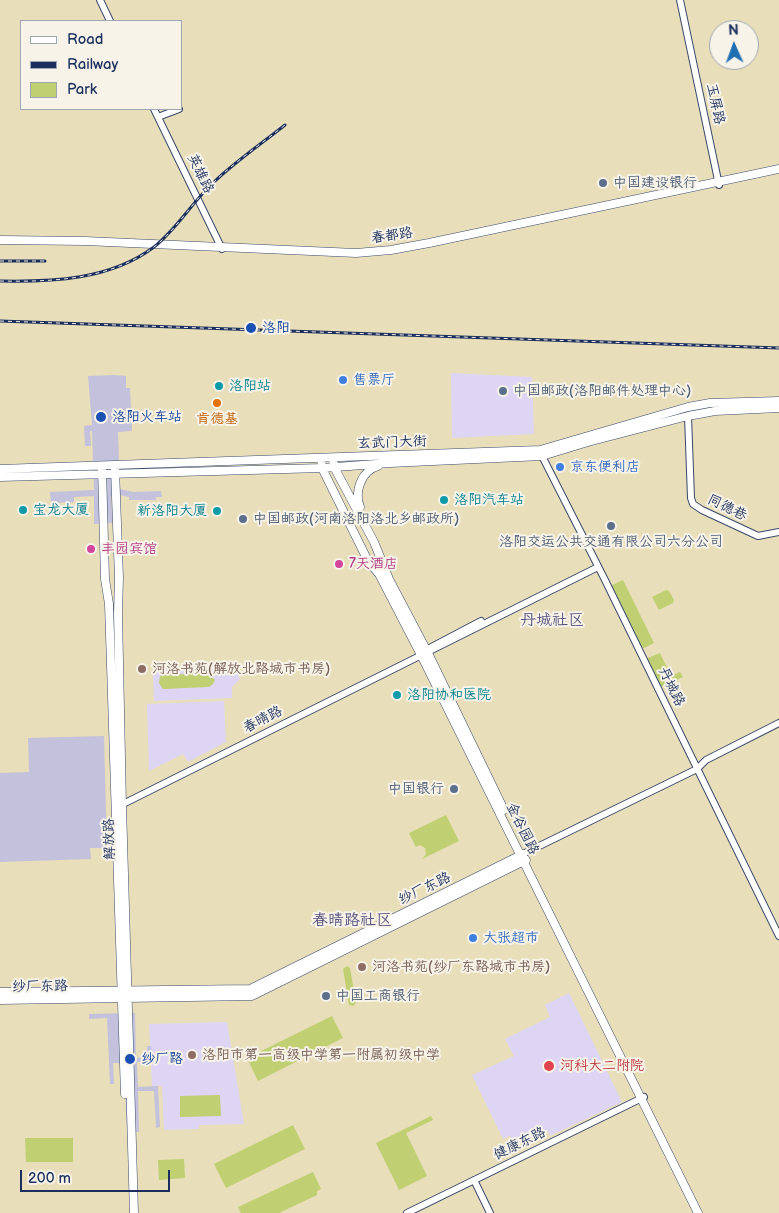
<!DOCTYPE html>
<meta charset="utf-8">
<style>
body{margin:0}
#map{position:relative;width:779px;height:1213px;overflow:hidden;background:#e8deba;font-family:"Balsamiq Sans",sans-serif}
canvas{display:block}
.legend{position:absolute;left:20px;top:20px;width:162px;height:90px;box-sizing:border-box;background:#f7f3e8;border:1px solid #9fa5b1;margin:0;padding:6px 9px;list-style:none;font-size:15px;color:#1b2f5e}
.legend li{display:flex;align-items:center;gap:10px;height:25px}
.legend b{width:25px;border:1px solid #9fa5b1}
.north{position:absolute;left:709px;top:20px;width:50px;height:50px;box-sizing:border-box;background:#f7f3e8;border:1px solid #9fa5b1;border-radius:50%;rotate:358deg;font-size:14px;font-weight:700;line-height:20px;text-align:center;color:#1b2f5e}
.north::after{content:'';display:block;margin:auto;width:18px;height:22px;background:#1f6fb2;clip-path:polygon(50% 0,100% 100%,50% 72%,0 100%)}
.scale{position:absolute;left:20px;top:1170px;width:150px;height:22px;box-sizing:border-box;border:2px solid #1b2f5e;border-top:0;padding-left:6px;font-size:15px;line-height:18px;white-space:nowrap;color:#1b2f5e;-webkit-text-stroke:4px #f7f3e8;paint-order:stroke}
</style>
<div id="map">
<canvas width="779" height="1213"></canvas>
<ul class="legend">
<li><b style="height:6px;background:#fff"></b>Road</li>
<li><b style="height:6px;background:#1b2f5e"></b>Railway</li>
<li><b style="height:14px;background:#bfcf71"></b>Park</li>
</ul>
<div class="north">N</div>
<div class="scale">200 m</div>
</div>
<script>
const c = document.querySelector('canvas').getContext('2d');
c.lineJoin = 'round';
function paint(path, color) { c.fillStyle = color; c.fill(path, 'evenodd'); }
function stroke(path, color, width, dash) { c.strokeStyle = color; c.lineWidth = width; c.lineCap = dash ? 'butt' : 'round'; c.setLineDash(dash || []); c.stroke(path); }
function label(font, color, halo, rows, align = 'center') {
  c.font = font + ' "Balsamiq Sans","LXGW WenKai TC",sans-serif'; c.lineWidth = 4; c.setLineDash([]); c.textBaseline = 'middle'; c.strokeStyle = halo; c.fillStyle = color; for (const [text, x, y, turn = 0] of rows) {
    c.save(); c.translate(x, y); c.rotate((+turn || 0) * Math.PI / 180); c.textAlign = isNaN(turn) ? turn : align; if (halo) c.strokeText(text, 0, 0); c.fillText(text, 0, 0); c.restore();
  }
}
const built = new Path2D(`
 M451,373L532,377L534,434L452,438Z
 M232,662L240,679L232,687V698L154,701L153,675H156V669L223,666Z
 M224,701L226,742L188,762L183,754L149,771L147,704Z
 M569,993L622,1102L550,1136L548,1131L515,1146L510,1136L503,1139L472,1075L514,1056L505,1039L550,1017L545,1005Z
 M227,1022L244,1124L199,1125V1129L164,1130L162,1086H152L149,1024Z`);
const industrial = new Path2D(`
 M115,375L126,376V388H130L132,431L118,432L120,489L133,492L161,491L162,497H156V500H129V497L120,495L111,496L113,523L94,524V496L74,497V502L51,503L50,492L94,490L92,431H90L91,446H85L84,426L92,425L88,376Z
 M104,736L107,848H90L91,859L0,862V773L29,772L28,738Z
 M135,1013L136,1058L147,1057V1046H151L152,1062H137L138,1087L158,1086L160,1127L156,1128L154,1091H138L139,1132H127L124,1063H113L114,1084H110L107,1018L89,1019V1014Z`);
const green = new Path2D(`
 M623,580L654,643L644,648L641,647L610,586Z
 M666,590L669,591L674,600L673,603L659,610L652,597Z
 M660,653L671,676L680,672L683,677L661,687L647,660L648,658Z
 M208,673L215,680L213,684L209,687L163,689L159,683L160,676L163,675Z
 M446,815L459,841L422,859L426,854L425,848L420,845L416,847L409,833Z
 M347,966L350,968L356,1003L353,1006L349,1005L343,969Z
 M332,1016L343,1038L258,1081L247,1058Z
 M220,1095L221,1116L180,1117V1096Z
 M431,1116L433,1120L406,1133L427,1176L399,1190L376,1143Z
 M293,1125L305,1149L226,1188L214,1164Z
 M25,1138H73V1162H26Z
 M184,1159L185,1178L159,1180L158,1160Z
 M313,1172L321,1189L317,1191V1195L279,1213H241L238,1207Z`);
const minor = new Path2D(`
 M100,0L110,21
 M680,0L719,185
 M154,109L222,249
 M158,117L179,109
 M688,416L691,498L693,504L702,510L758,536L779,532
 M541,454L605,580L779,936
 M424,651L481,621
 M119,806L598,567
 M525,853L697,769L706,760L779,723
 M474,1180L490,1213
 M407,1213L644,1097`);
const major = new Path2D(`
 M0,240L85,241L356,253L391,250L429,243L779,169
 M321,458L322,468L368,561L379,574L421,655L698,1213
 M333,458L334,467L374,542L389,579L428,653L504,810
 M102,468L105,579L109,604L125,1094
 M0,469L540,450L688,407L710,403L779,401
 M115,469L119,578L118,613L122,806L134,1213
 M0,477L322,468L390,463L542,456L588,442L688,416L715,411L779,408
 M360,507C354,492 361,471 378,466
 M0,992L250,989L523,854
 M0,1000L252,996L526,860`);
const rail = new Path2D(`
 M0,261H45
 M0,281C52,282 110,280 154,247C177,229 192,202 214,182C236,161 261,144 285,125
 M0,321L779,348`);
const markers = [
 [603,183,5,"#5c6f8a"],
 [251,328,6,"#1a4fb4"],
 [343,380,5,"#3f7fe0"],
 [219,386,5,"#0f9aa8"],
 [503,391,5,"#5c6f8a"],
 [217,403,5,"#e8710a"],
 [101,417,6,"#1a4fb4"],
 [560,467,5,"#3f7fe0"],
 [444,500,5,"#0f9aa8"],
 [23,510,5,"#0f9aa8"],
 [217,511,5,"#0f9aa8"],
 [243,519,5,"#5c6f8a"],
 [611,526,5,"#5c6f8a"],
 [91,549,5,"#d1479c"],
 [339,564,5,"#d1479c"],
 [142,669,5,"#8d6e63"],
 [397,695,5,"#0f9aa8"],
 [454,789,5,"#5c6f8a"],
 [473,938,5,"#3f7fe0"],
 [362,967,5,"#8d6e63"],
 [326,996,5,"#5c6f8a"],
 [192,1055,5,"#8d6e63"],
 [130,1059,6,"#1a4fb4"],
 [549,1066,6,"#e0444e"]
];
const streetNames = [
 ["玉屏路",715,104,78],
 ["英雄路",200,174,64],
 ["春都路",392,236,-8],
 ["玄武门大街",392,443,-2],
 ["同德巷",727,508,26],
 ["丹城路",671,687,64],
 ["春晴路",263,720,-27],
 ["金谷园路",522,829,64],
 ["解放路",110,839,-92],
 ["纱厂东路",425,889,-26],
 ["纱厂东路",40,987,-1],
 ["健康东路",520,1144,-26]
];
const serviceNames = [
 ["中国建设银行",613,183],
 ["中国邮政(洛阳邮件处理中心)",513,391],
 ["中国邮政(河南洛阳洛北乡邮政所)",253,519],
 ["洛阳交运公共交通有限公司六分公司",611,542,"center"],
 ["中国银行",444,789,"right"],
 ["中国工商银行",336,996]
];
const transitNames = [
 ["洛阳",262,328],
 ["洛阳火车站",112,417],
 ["纱厂路",141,1059]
];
const shopNames = [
 ["售票厅",353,380],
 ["京东便利店",570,467],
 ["大张超市",483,938]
];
const cultureNames = [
 ["洛阳站",229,386],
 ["洛阳汽车站",454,500],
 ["宝龙大厦",33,510],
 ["新洛阳大厦",207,511,"right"],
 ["洛阳协和医院",407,695]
];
const foodNames = [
 ["肯德基",217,419]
];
const hotelNames = [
 ["丰园宾馆",101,549],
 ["7天酒店",349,564]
];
const educationNames = [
 ["河洛书苑(解放北路城市书房)",152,669],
 ["河洛书苑(纱厂东路城市书房)",372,967],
 ["洛阳市第一高级中学第一附属初级中学",202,1055]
];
const healthNames = [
 ["河科大二附院",560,1066]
];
const quarterNames = [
 ["丹城社区",552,621],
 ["春晴路社区",352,921]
];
paint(built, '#ded5f5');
paint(industrial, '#c3c1db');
paint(green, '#bfcf71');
stroke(minor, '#3a496c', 8);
stroke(major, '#3a496c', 9);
stroke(minor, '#fff', 6);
stroke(major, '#fff', 8);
stroke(rail, '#1b2f5e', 3);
stroke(rail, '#f7f3e8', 1, [4]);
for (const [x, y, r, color] of markers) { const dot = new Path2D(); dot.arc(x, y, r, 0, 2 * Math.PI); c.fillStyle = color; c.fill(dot); stroke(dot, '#f7f3e8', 2); }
label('14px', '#1b2f5e', '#f7f3e8', streetNames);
label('14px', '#4e5e75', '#f7f3e8', serviceNames, 'left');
label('14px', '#164399', '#f7f3e8', transitNames, 'left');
label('14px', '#366cbe', '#f7f3e8', shopNames, 'left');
label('14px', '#0d838f', '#f7f3e8', cultureNames, 'left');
label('14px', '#c56008', '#f7f3e8', foodNames);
label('14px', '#b23c85', '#f7f3e8', hotelNames, 'left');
label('14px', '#785e54', '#f7f3e8', educationNames, 'left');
label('14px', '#be3a42', '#f7f3e8', healthNames, 'left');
label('16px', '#57527f', '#f7f3e8', quarterNames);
</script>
